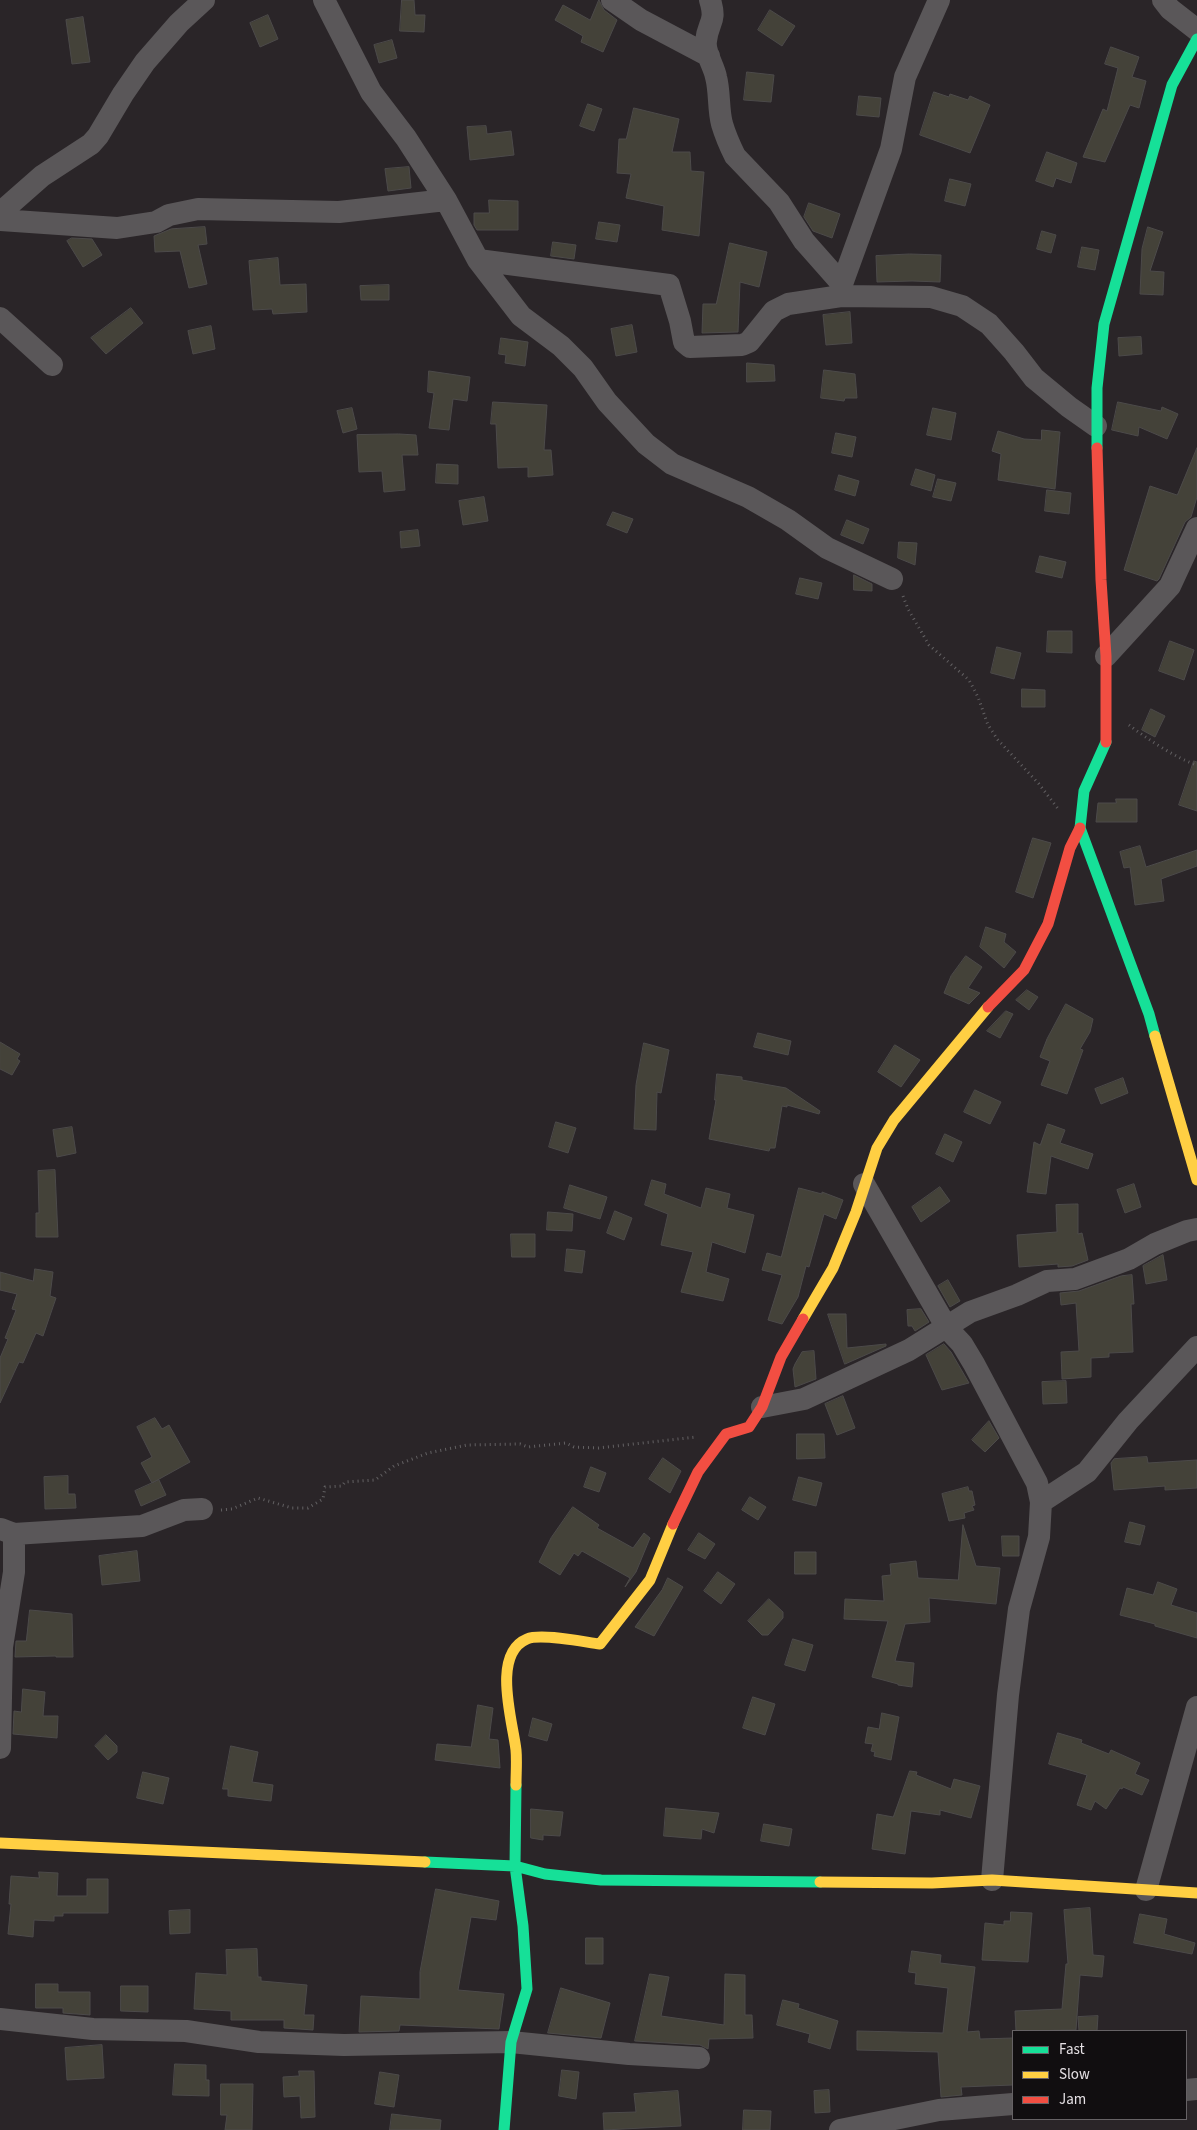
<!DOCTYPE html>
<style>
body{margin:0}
#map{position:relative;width:1197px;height:2130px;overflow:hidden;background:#2a2528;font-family:"Source Sans 3",sans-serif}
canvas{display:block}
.legend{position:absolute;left:1012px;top:2030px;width:175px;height:90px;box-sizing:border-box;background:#110e10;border:1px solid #666265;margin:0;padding:6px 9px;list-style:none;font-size:15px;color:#e5e0e4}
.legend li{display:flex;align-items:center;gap:10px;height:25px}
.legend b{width:25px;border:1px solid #666265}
</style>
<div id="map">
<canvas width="1197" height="2130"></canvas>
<ul class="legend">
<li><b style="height:6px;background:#16e098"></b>Fast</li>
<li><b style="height:6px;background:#ffcf43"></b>Slow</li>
<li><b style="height:6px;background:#f24e42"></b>Jam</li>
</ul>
</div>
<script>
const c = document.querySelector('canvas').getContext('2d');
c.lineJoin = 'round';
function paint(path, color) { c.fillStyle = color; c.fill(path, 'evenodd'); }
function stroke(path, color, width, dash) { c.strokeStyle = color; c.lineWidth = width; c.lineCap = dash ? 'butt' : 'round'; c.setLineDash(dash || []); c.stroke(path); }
const building = new Path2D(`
 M402,0H414L415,15H425L424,32L400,31Z
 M599,0L604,10L617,20L603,52L581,42L583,36L555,20L563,5L590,20Z
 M770,10L795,26L782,46L758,30Z
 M268,15L278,39L260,47L250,23Z
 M83,17L90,62L72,64L66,20Z
 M392,40L397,58L379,63L374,45Z
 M1111,47L1139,57L1132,77L1146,81L1139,108L1130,105L1105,162L1083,157L1103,109L1107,111L1118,68L1105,64Z
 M747,72L774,75L771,102L744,100Z
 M934,92L949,97L950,94L968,100L970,96L990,105L970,153L920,135Z
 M859,96L881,98L879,117L857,115Z
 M588,104L602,109L594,131L580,126Z
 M634,108L679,119L672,152H690L691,171L704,172L699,236L662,230L664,206L626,198L631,174L617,173L619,139H626Z
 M486,126L487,134L511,131L514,155L470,160L467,127Z
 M1047,152L1077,163L1071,183L1056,178L1053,187L1036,181Z
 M409,167L411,188L388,191L385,169Z
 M950,179L971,184L965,206L945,201Z
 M489,200L518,201V230H477L474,225V213H489Z
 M809,203L840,214L832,238L813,231L804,217Z
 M599,222L620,225L617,242L596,239Z
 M205,227L207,244L198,245L207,284L189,288L180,251L155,252L154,236L171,229Z
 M1148,227L1163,232L1150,271L1164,272L1163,295L1140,294L1142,249Z
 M1042,231L1056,235L1051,253L1037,249Z
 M72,238L92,239L102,255L83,267L67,241Z
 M553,242L576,245L574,259L551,256Z
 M730,243L767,252L759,287L740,282L738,332L702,333L703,304H716Z
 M1082,247L1099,250L1095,270L1078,267Z
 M910,254L941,255L940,282L912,281L877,282L876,256Z
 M278,258L280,285L306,284L307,312L273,314L272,309L253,310L249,261Z
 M389,285V300H361L360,286Z
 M131,308L143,323L106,354L91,338Z
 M850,312L852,343L826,345L823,315Z
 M632,325L637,352L616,356L611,329Z
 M211,326L215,349L193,354L188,331Z
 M1141,337L1142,354L1119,356L1118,338Z
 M501,338L528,342L525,366L505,363L506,355L499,354Z
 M747,363L774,365L775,381L747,382Z
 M824,370L855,374L857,398H845L844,401L821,398Z
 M429,371L470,377L467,401L453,399L449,430L429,428L434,393L428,392Z
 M493,402L547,405L544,450H551L553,475L528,477V467L498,468L496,424H491Z
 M1118,402L1161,411L1162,407L1178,414L1167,439L1139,427L1138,436L1112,430Z
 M352,408L357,429L343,433L337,411Z
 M933,408L956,413L951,440L927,435Z
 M1042,430L1060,432L1055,489L998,480L1001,454L992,451L998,431L1024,439L1041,440Z
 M836,433L856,437L852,457L832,453Z
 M399,434L416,435L418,455H402L405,490L384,492L382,471L359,472L357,435Z
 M1197,448V497L1191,517L1185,522L1159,579L1157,581L1124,570L1150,486L1177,495Z
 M437,464L458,465V484L436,483Z
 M916,469L935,475L931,491L911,485Z
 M839,475L859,481L855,496L835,490Z
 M938,479L956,483L951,501L933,497Z
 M1047,490L1071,493L1069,514L1045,511Z
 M484,497L488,521L463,525L459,501Z
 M613,512L633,519L627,533L607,525Z
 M847,520L869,529L863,544L841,535Z
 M418,530L420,546L401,548L400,532Z
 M899,542L917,543L915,565L898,558Z
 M1040,556L1066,562L1062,578L1036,572Z
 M854,575L872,584V591L854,590Z
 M800,578L822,583L818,599L796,594Z
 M1048,631H1072V653L1047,652Z
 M1170,641L1194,650L1184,680L1159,671Z
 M997,647L1021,653L1014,679L991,673Z
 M1022,689L1045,690V707H1022Z
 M1151,709L1165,716L1155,737L1142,730Z
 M1194,761L1197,762V811L1179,805Z
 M1116,799H1137V822H1096L1098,803H1116Z
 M1033,838L1051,843L1033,898L1016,892Z
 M1140,846L1146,867L1197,850V866L1161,879L1164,901L1135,905L1130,867L1124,868L1120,852Z
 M986,927L1006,934L1004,942L1016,952L1004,968L980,947Z
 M966,956L982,967L968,988L980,993L969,1004L944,993L951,976Z
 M1027,990L1038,997L1029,1010L1016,1000Z
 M1066,1004L1093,1019L1090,1032L1080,1049L1083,1050L1067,1094L1041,1085L1050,1061L1040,1057L1047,1039Z
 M1006,1011L1013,1014L1000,1038L987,1031Z
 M758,1033L791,1041L788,1055L754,1047Z
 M0,1042L20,1054L17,1059L20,1061L12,1075L0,1069Z
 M644,1043L669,1050L661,1093L657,1092L656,1130L634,1129L636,1085Z
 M895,1045L920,1060L901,1087L878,1072Z
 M717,1074L742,1077V1080L786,1088L820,1111L819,1114L787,1105V1107L782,1106L775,1148H770L769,1151L709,1139L716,1100H715Z
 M1123,1078L1128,1093L1101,1104L1095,1089Z
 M975,1090L1001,1102L990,1124L964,1112Z
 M556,1122L576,1128L568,1153L549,1147Z
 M1048,1124L1065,1130L1060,1143L1093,1154L1088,1169L1051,1156L1046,1194L1027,1192L1034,1142L1040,1145Z
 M72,1127L76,1153L57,1157L53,1130Z
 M945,1134L962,1142L953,1162L936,1154Z
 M55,1170L58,1237H36V1213H39L38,1171Z
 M652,1180L666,1184L664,1194L701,1208L706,1188L730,1194L727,1208L754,1215L745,1253L712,1242L706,1272L729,1279L723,1301L681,1292L693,1252L661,1245L668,1214L645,1205Z
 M1134,1184L1141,1207L1125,1213L1117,1190Z
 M570,1185L607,1197L600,1219L564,1208Z
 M940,1187L950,1201L921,1222L912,1207Z
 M799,1188L822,1194V1192L843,1200L836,1219L824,1214L809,1267L806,1266L798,1297L782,1324L768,1320L782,1275L762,1270L767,1253L781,1257Z
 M1075,1204H1078V1234L1082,1233L1088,1260L1072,1266L1058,1267V1264L1019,1267L1017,1235L1057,1232L1056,1205Z
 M615,1211L632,1218L624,1240L607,1233Z
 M548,1212L573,1214L572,1231L547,1230Z
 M511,1234H535V1257H512Z
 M567,1249L585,1251L582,1273L565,1271Z
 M1163,1255L1167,1280L1146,1284L1143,1266Z
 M35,1269L53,1272L50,1296L56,1298L43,1336L36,1333L23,1363L19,1362L0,1403V1358L8,1339L5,1338L16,1310L12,1309L17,1294L0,1290V1272L33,1281Z
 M1132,1275L1134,1304H1131L1133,1352L1109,1353V1357L1091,1358V1377L1062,1379L1061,1352L1079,1351L1076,1303L1061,1305L1060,1293L1079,1291L1121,1276Z
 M948,1280L960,1301L950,1307L938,1286Z
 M921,1309L929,1322L915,1331L912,1326H908L907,1310Z
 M828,1314H846L847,1348L886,1344V1346L845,1364Z
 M944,1344L951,1352L969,1383L942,1390L926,1355Z
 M814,1351L816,1379L795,1387L793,1369L795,1364L802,1352Z
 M1066,1381L1067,1403L1043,1404L1042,1382Z
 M843,1396L855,1428L837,1435L825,1404Z
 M155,1418L162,1429L169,1425L190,1462L152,1483L141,1463L152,1457L137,1427Z
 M989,1421L999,1438L985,1452L972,1440Z
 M797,1434H824L825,1458L797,1459Z
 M1147,1457L1148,1463L1197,1460V1488L1165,1490V1486L1114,1490L1111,1463L1114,1459Z
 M663,1458L681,1471L670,1493L649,1479Z
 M591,1467L606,1473L599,1492L584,1487Z
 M68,1476V1494H75L76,1508L45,1509L44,1477Z
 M799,1477L822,1483L816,1506L793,1500Z
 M159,1480L166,1495L141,1506L135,1491Z
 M968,1487L969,1491H972L975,1505L972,1506L974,1510L964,1513L965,1518L949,1521L942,1494Z
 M750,1497L766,1507L758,1520L742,1510Z
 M573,1507L599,1525L597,1528L633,1548L644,1533L650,1538L636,1572L625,1587L630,1578L582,1551L578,1556L574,1553L560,1575L539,1562L551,1538Z
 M1130,1522L1145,1526L1140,1545L1125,1542Z
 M963,1525L976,1566L1000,1568L996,1604L929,1598L930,1622L905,1624L895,1661L914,1663L912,1687L898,1685V1684L872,1677L888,1621L844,1619L845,1599L884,1601L882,1576L891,1575L890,1564L916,1561L918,1578L958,1580Z
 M699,1533L715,1544L705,1559L688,1550Z
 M1002,1536H1019V1556H1003Z
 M137,1551L140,1581L102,1585L99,1556Z
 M795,1552H816V1574H795Z
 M718,1572L735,1584L721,1604L704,1591Z
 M668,1578L683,1587L654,1636L635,1627L662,1590Z
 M1158,1582L1177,1589L1171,1605L1197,1613V1638L1155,1626V1624L1120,1615L1127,1588L1153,1595Z
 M769,1599L783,1612V1618L768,1635H762L748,1621Z
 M30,1610L72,1614L73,1657H56V1656L15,1657L16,1641H26Z
 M793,1639L813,1645L805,1671L785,1665Z
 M23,1689L45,1692L43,1716H58L57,1738L13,1734L14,1711L21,1712Z
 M753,1697L775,1704L765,1735L743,1728Z
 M478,1705L493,1708L489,1739L498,1740L500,1768L435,1760L437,1744L471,1747Z
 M882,1713L899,1717L891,1760L874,1756L875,1752L871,1751L873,1744L865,1743L868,1727L879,1729Z
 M533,1718L552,1724L547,1741L529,1736Z
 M1058,1733L1082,1740L1081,1743L1109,1754L1111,1750L1140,1763L1135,1774L1149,1780L1142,1795L1123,1787L1122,1789L1120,1788L1106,1809L1095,1801L1091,1810L1077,1805L1087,1775L1049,1764Z
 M106,1735L117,1746V1752L108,1760L95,1746Z
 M231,1746L258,1752L252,1782L273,1785L271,1801L228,1796V1789H223Z
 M910,1771L917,1772L916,1775L951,1789L954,1779L980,1786L971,1818L940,1810V1815L911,1811L905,1854L872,1849L877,1814L893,1817Z
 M143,1772L169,1778L163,1804L137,1798Z
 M666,1808L719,1813L714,1833L702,1829L701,1839L664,1836Z
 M531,1809L563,1812L560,1836L543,1835V1840L531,1838Z
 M764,1824L792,1829L789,1846L761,1841Z
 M39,1872L58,1873L57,1896H87V1879H108V1913H63V1916H54V1921L34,1920L33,1937L8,1934L11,1904H9L11,1876L39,1878Z
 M436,1889L499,1901L496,1920L471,1917L458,1990L504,1994L499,2029L400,2025L399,2031L359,2032L361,1996L420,1999V1972Z
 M1090,1908L1093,1955L1104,1956L1102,1977L1080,1975L1076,2030L1016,2031L1015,2011L1062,2009L1066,1964H1068L1064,1910Z
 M190,1910V1933L170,1934L169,1911Z
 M1011,1912L1032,1913L1028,1962L982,1960L985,1923L1004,1925V1921H1010Z
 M1140,1914L1167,1919L1164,1934L1195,1943L1192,1954L1134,1943Z
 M586,1938H603V1964H586Z
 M257,1949L258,1977H261V1981L307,1985L304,2015H314L313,2030L284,2028V2020H231V2011L194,2009L196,1973L227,1975L226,1950Z
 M912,1951L941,1955L940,1963L975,1967L967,2032L979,2031L980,2039L1013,2038V2085L961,2087L962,2095L941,2097L938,2052L857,2050V2031L943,2033L948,1988L915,1984L916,1973L909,1972Z
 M650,1974L669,1977L661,2016L724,2025L725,1974L745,1975V2015H752L753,2038L709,2039L708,2049L700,2045L635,2041Z
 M36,1984H58V1992H90V2015L63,2013V2008H36Z
 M121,1986H148V2012L121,2011Z
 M561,1988L610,2003L601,2038L548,2033Z
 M783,2000L799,2004L798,2008L838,2021L830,2049L808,2042L810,2034L777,2025Z
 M1098,2016L1097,2031H1079L1078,2017Z
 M102,2045L104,2078L67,2080L65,2048Z
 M175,2064L206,2065V2080H209V2096L173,2095Z
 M562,2070L579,2072L576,2099L559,2096Z
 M299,2071H314L315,2117L301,2118L300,2096L284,2097L283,2077L299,2076Z
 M380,2072L399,2075L394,2107L375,2104Z
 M221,2084H253L252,2130H225L227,2115H221Z
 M829,2090L830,2112L815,2113L814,2091Z
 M678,2091L681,2126L604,2130L603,2113L636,2112L634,2094Z
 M744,2110L771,2111L770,2130H743Z
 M392,2114L441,2120L440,2130H390Z`);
const path = new Path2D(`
 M903,596L908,609L929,645L969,680L978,697L988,725L998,740L1039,784L1059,810
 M1129,725C1146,738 1177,759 1197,765
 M221,1510L232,1509L258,1498L292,1508H308L323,1499L325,1487L342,1486L345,1482L375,1480L394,1466L428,1453L467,1445L520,1444L528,1447L566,1443L574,1447L598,1448L696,1437`);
const street = new Path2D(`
 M324,0L371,92L406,138L446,200L478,260L521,316L561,346L583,368L607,402L646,444L672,464L748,497L788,520L827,548L892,579
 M612,0L641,20L709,56
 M710,0C717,23 708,21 706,41C704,52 714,66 716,77C720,92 718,109 722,124C725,134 730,146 735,156L779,202L804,241L842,284
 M1163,0L1170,9L1197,30
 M0,213L42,176L91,144L98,136L123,94L145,62L179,23L204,0
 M0,220L117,228L156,222L169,215L198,209L339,212L446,200
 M478,260L669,285L680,321L684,342L690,347L742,345L749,342L774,311L788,304L841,296L931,297L962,306L989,324L1014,352L1034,378L1069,407L1096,426
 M841,296L842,284L891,149L905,77L939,0
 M0,318L52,365
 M1106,656L1170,586L1197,528
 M864,1184L947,1328L962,1344L974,1364L1037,1483L1041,1502
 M762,1407L804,1399L832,1386L909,1350L970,1312L1017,1295L1047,1281L1075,1279L1129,1259L1155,1244L1187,1231L1197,1229
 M1,1529L14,1534L142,1526L184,1510L202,1509
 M0,1748L2,1647L14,1572V1534
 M992,1880L1008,1695L1019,1609L1039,1537L1041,1502L1087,1472L1128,1421L1197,1347
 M1146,1890L1197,1707
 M0,2019L93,2029L186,2031L259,2042L344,2045L511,2042L629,2054L699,2058
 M1186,2090L1197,2089
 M840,2130L939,2110L1013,2104`);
const fast = new Path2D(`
 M1097,448V388L1104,324L1172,85L1197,39
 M1106,742L1084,791L1080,828L1149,1014L1155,1036
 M425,1862L515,1866L545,1874L601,1880L820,1882
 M504,2130L511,2042L527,1989L523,1926L515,1866L516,1785`);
const slow = new Path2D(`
 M1155,1036L1197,1180
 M803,1319L833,1268L856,1212L877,1148L894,1120L988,1007
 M516,1785C516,1773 517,1761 516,1750C513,1722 491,1654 527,1639C541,1633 584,1642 600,1644L650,1580L673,1524
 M0,1843L425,1862
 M820,1882L932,1883L992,1880L1197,1893`);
const jam = new Path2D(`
 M1097,448L1101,580L1106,656V742
 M988,1007L1024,970L1048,924L1070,848L1080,828
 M673,1524L698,1472L726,1434L749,1427L762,1407L781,1357L803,1319`);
paint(building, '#444239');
stroke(building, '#4c4a4a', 1);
stroke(path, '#636163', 3, [1, 4]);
stroke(street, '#5a5759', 22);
stroke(fast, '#16e098', 11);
stroke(slow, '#ffcf43', 11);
stroke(jam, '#f24e42', 11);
</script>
